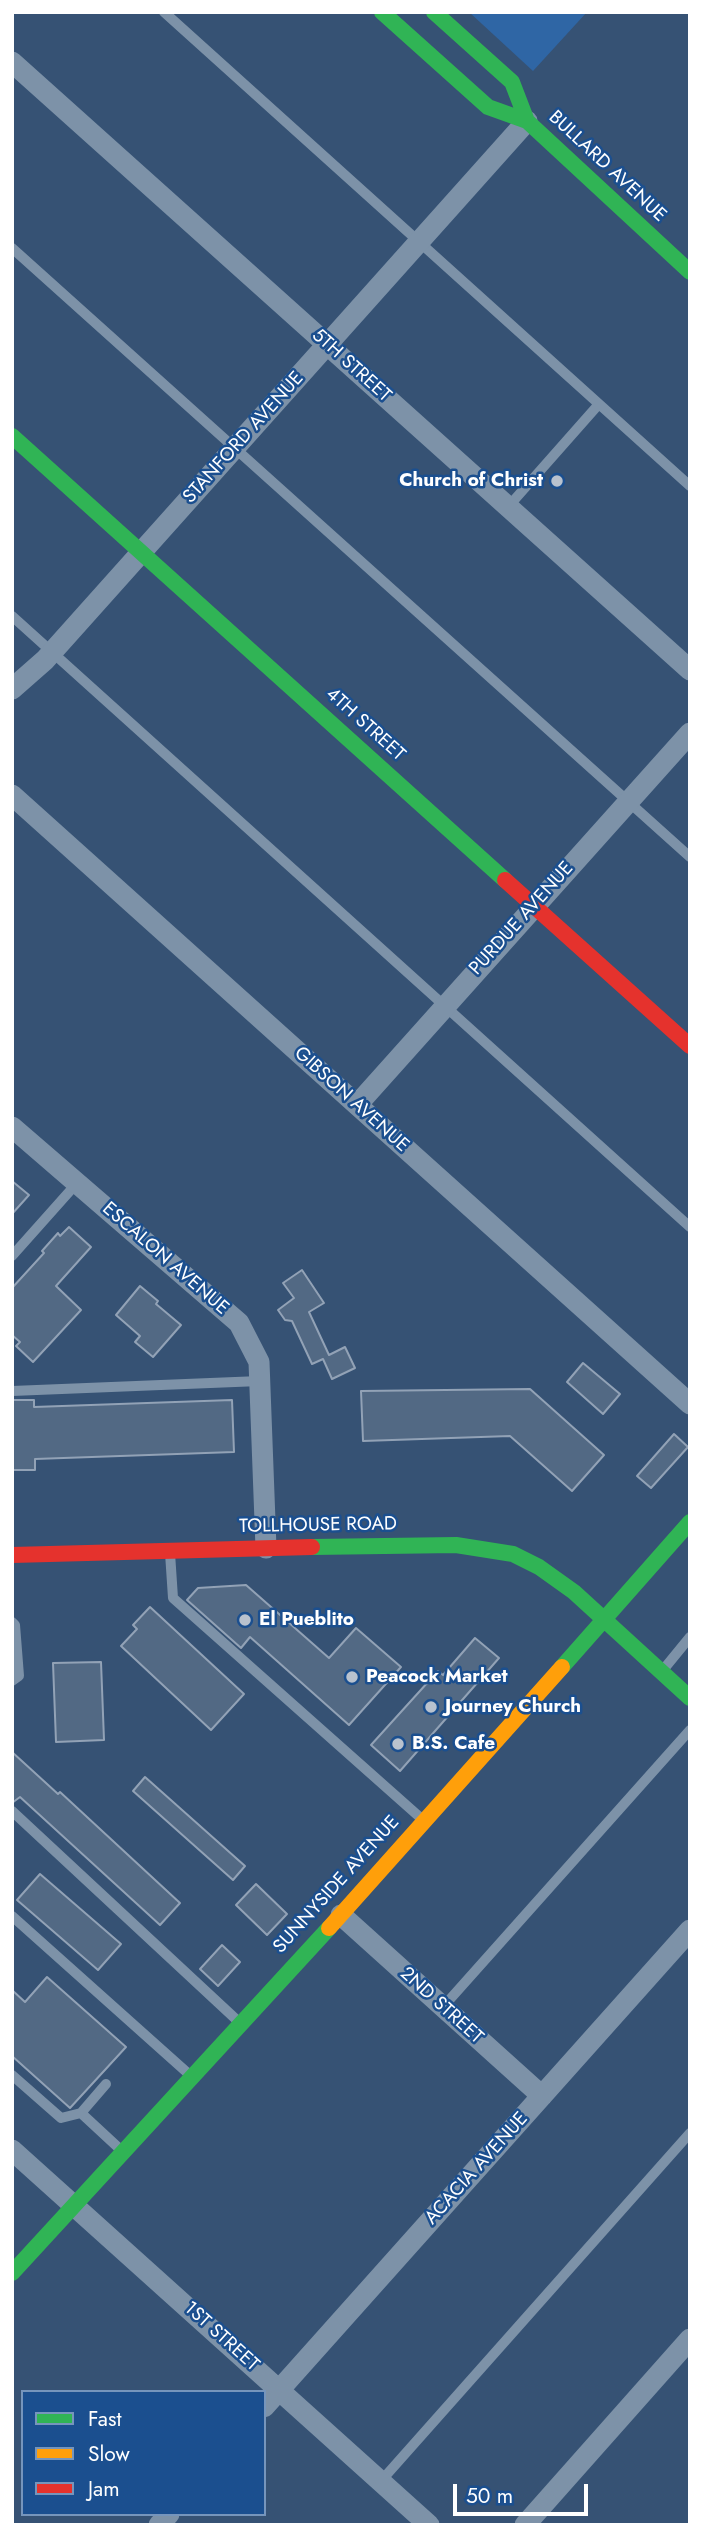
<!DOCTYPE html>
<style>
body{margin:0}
#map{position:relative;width:702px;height:2537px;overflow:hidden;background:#365274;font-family:Jost,sans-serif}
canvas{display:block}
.frame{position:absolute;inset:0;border:14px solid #fff;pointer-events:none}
.legend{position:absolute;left:21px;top:2390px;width:245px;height:126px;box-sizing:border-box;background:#1b4f8f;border:2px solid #7695bc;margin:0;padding:9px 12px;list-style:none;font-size:21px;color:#fff}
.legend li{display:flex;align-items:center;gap:14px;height:35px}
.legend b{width:35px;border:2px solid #7695bc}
.scale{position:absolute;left:453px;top:2484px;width:135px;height:32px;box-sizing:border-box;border:4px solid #fff;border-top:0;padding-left:9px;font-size:21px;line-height:24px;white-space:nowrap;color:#fff;-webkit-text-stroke:5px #1b4f8f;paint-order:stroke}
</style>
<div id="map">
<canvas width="702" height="2537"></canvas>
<div class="frame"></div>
<ul class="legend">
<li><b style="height:9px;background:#30b455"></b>Fast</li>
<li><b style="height:9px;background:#ff9f0a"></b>Slow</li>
<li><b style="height:9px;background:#e5322d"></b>Jam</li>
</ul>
<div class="scale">50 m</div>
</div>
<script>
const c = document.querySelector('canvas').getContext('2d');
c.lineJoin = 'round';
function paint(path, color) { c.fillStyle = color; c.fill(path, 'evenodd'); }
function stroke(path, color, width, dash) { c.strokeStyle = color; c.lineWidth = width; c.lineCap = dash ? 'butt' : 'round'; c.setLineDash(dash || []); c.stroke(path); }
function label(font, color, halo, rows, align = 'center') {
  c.font = font + ' Jost,sans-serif'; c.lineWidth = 5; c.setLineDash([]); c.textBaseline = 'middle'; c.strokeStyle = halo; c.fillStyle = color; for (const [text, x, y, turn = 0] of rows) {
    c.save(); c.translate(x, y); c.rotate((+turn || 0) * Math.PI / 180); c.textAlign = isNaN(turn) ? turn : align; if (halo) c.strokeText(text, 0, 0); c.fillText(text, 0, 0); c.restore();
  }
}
const green = new Path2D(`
 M469,12H587L533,71Z`);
const building = new Path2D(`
 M12,1181L29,1195L12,1214Z
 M69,1227L91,1247L56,1286L81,1310L33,1362L16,1346L20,1342L12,1335V1288L44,1253L42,1251L58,1233L60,1236Z
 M302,1270L324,1303L309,1312L329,1355L345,1347L355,1368L332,1379L323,1359L312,1364L292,1321L285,1320L278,1310L294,1298L283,1283Z
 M140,1286L158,1301L156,1304L181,1325L153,1357L135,1342L140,1336L116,1315Z
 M583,1363L620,1394L603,1414L567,1382Z
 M530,1389L604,1455L572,1491L510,1436L363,1441L361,1391Z
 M12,1400H34V1407L232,1400L234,1452L35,1459V1470H12Z
 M674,1434L688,1447L651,1488L637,1476Z
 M246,1585L329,1658L356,1628L401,1667L349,1725L250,1637L241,1648L187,1600L198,1588Z
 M150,1607L244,1694L211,1730L121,1646L137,1629L133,1625Z
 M475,1638L499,1658L400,1771L371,1745L438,1671L443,1675Z
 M101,1662L104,1740L56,1742L53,1663Z
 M12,1752L58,1794L60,1792L180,1903L160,1925L20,1797L12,1803Z
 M145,1777L245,1866L233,1880L133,1791Z
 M40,1874L121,1944L98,1970L17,1900Z
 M256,1884L287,1914L267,1935L236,1905Z
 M222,1945L240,1962L218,1986L200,1969Z
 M47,1977L126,2047L70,2108L12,2056V1990L25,2002Z`);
const lane = new Path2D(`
 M164,12L690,486
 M12,248L690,857
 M508,507L599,404
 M12,616L690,1227
 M12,1256L77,1183
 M12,1391L260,1381
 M170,1553L173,1598L423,1820
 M12,1622L15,1625L19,1676L12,1681
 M663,1670L690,1637
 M12,1811L240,2023
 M12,1916L191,2076
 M443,2007L690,1730
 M12,2075L61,2118L81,2113L106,2084
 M81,2113L122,2151
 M381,2481L690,2133`);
const street = new Path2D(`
 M12,62L690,670
 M12,689L45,660L527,121
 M12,795L690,1404
 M357,1105L690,733
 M12,1127L239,1323L259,1362L266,1548
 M341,1915L542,2096
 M12,2150L429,2525
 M264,2407L690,1930
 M159,2525L169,2514
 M525,2525L690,2339`);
const fast = new Path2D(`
 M382,12L488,107L527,121L690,272
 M434,12L512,82L527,121
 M12,436L505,880
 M312,1547L456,1545L513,1554L539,1567L574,1592L690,1698
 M562,1667L690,1522
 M12,2273L329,1928`);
const slow = new Path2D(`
 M329,1928L562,1667`);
const jam = new Path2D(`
 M505,880L690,1046
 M12,1555L312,1547`);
const markers = [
 [557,481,7,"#b9c2ce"],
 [245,1620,7,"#b9c2ce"],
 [352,1677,7,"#b9c2ce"],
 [431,1707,7,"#b9c2ce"],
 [398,1744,7,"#b9c2ce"]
];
const streetNames = [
 ["BULLARD AVENUE",607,167,43],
 ["5TH STREET",351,366,42],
 ["STANFORD AVENUE",244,438,-48],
 ["4TH STREET",365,725,42],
 ["PURDUE AVENUE",522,919,-48],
 ["GIBSON AVENUE",351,1100,42],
 ["ESCALON AVENUE",165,1259,41],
 ["TOLLHOUSE ROAD",318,1526,-1],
 ["SUNNYSIDE AVENUE",337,1885,-48],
 ["2ND STREET",441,2006,42],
 ["ACACIA AVENUE",477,2169,-48],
 ["1ST STREET",221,2337,42]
];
const poiNames = [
 ["Church of Christ",543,481,"right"],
 ["El Pueblito",259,1620],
 ["Peacock Market",366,1677],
 ["Journey Church",445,1707],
 ["B.S. Cafe",412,1744]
];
paint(green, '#2f66a5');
paint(building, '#526984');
stroke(building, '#92a2b6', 2);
stroke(lane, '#7d92a8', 10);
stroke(street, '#7d92a8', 21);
stroke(fast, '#30b455', 16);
stroke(slow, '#ff9f0a', 16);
stroke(jam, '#e5322d', 16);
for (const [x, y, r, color] of markers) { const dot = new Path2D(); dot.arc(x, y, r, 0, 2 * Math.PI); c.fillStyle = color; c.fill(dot); stroke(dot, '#1b4f8f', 2.5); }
label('19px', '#fff', '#1b4f8f', streetNames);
label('bold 19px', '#fff', '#1b4f8f', poiNames, 'left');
</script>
